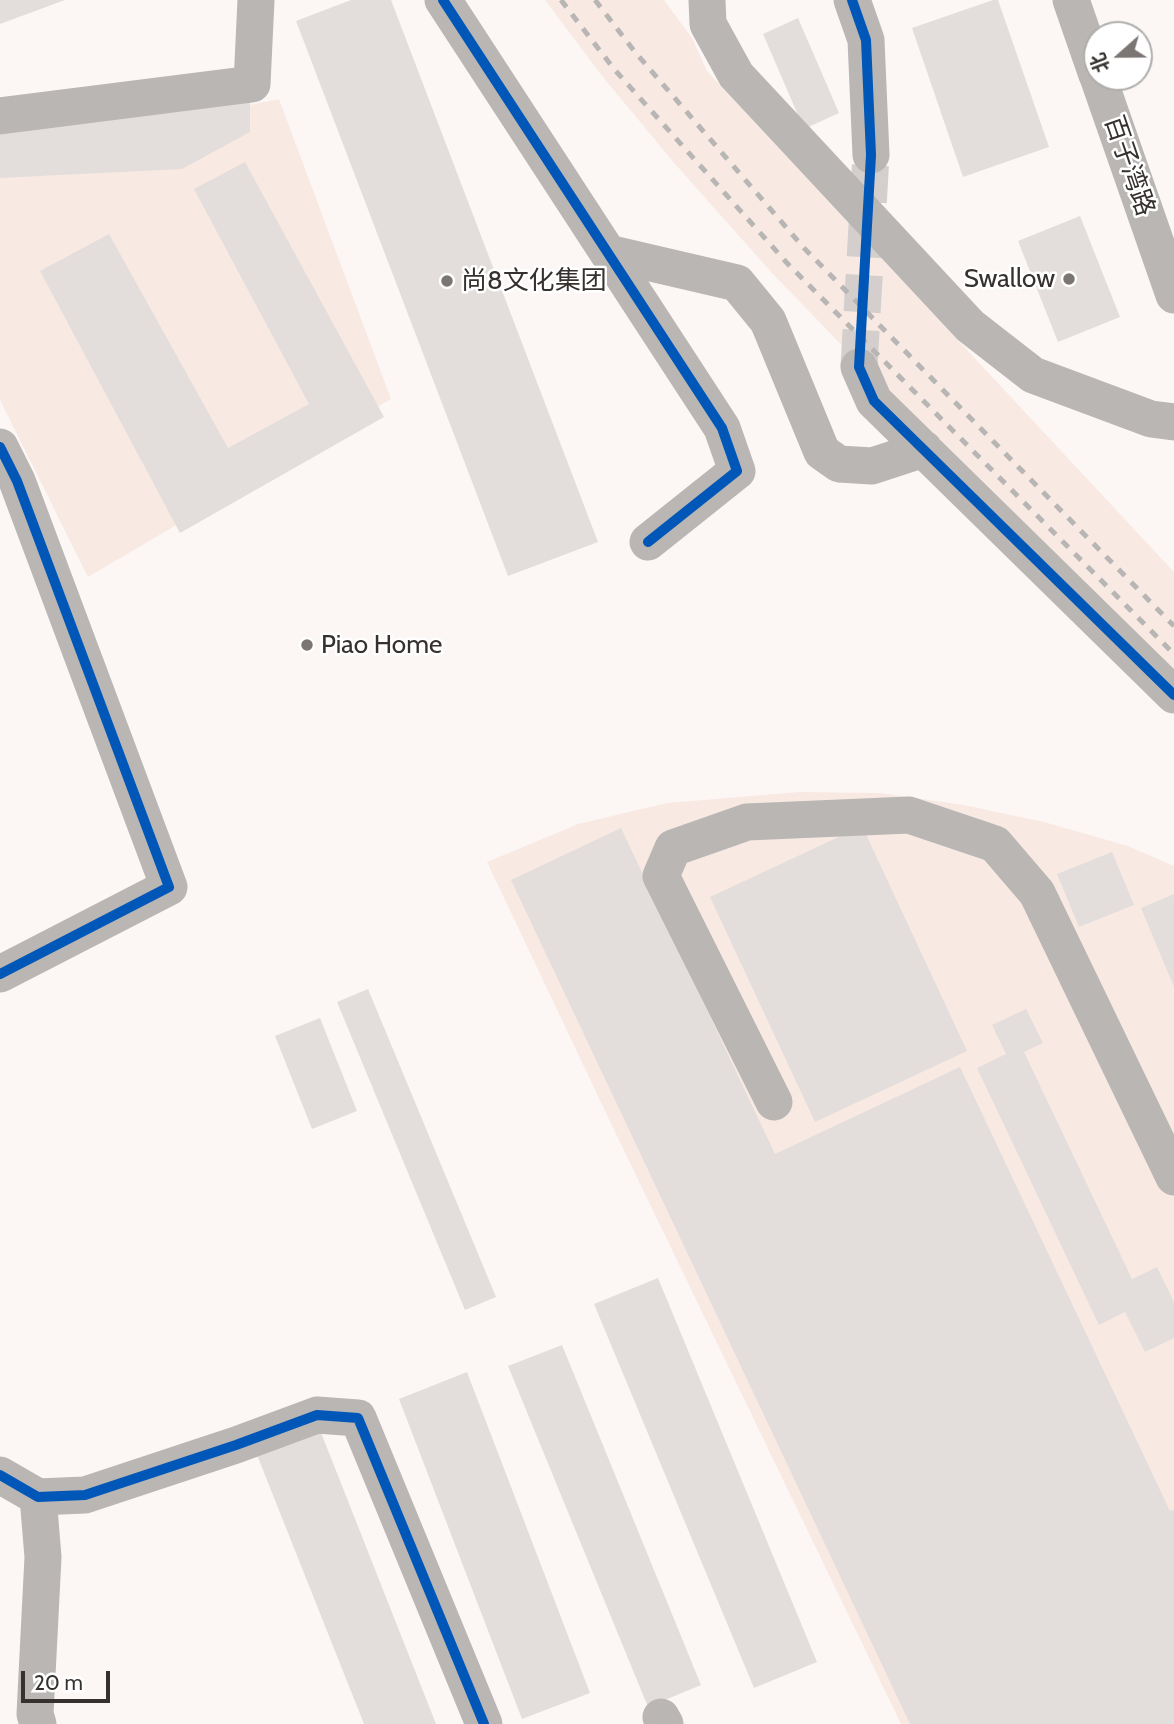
<!DOCTYPE html>
<meta charset="utf-8">
<style>
body{margin:0}
#map{position:relative;width:1174px;height:1724px;overflow:hidden;background:#fcf7f5;font-family:Cabin,"Noto Sans SC",sans-serif}
canvas{display:block}
.north{position:absolute;left:1083px;top:21px;width:70px;height:70px;box-sizing:border-box;background:#fff;border:2px solid #afadab;border-radius:50%;rotate:249deg;font-size:19px;font-weight:700;line-height:28px;text-align:center;color:#36312e}
.north::after{content:'';display:block;margin:auto;width:24px;height:32px;background:#7b7674;clip-path:polygon(50% 0,100% 100%,50% 72%,0 100%)}
.scale{position:absolute;left:21px;top:1671px;width:89px;height:32px;box-sizing:border-box;border:4px solid #36312e;border-top:0;padding-left:9px;font-size:21px;line-height:24px;white-space:nowrap;color:#36312e;-webkit-text-stroke:5px #fff;paint-order:stroke}
</style>
<div id="map">
<canvas width="1174" height="1724"></canvas>
<div class="north">北</div>
<div class="scale">20 m</div>
</div>
<script>
const c = document.querySelector('canvas').getContext('2d');
c.lineJoin = 'round';
function paint(path, color) { c.fillStyle = color; c.fill(path, 'evenodd'); }
function stroke(path, color, width, dash) { c.strokeStyle = color; c.lineWidth = width; c.lineCap = dash ? 'butt' : 'round'; c.setLineDash(dash || []); c.stroke(path); }
function label(font, color, halo, rows, align = 'center') {
  c.font = font + ' Cabin,"Noto Sans SC",sans-serif'; c.lineWidth = 5; c.setLineDash([]); c.textBaseline = 'middle'; c.strokeStyle = halo; c.fillStyle = color; for (const [text, x, y, turn = 0] of rows) {
    c.save(); c.translate(x, y); c.rotate((+turn || 0) * Math.PI / 180); c.textAlign = isNaN(turn) ? turn : align; if (halo) c.strokeText(text, 0, 0); c.fillText(text, 0, 0); c.restore();
  }
}
const built = new Path2D(`
 M545,0H664L692,38L707,71L1174,572V689L771,272L675,164L602,76Z
 M279,99L391,399L88,577L0,400V155Z
 M800,792L880,793L964,805L1044,822L1128,846L1174,866V1724H901L616,1134L487,862L578,824L667,803Z`);
const building = new Path2D(`
 M0,0H65L0,24Z
 M351,0H391L598,542L508,576L296,21Z
 M993,0H998L1049,147L963,177L912,28Z
 M798,18L839,113L804,129L763,34Z
 M250,96V132L182,169L0,178V122Z
 M245,162L384,417L180,533L40,271L109,234L228,448L309,404L194,189Z
 M1080,216L1120,317L1058,342L1018,241Z
 M862,826L967,1051L815,1122L710,897Z
 M621,828L775,1154L960,1067L1170,1511L1174,1509V1724H910L511,880Z
 M1112,852L1134,905L1079,927L1057,874Z
 M1174,894V987L1141,908Z
 M368,989L496,1297L465,1310L337,1002Z
 M1026,1009L1043,1043L1024,1052L1132,1279L1157,1267L1174,1302V1338L1145,1352L1125,1312L1099,1325L977,1068L1006,1054L992,1025Z
 M320,1018L357,1111L312,1129L275,1036Z
 M658,1278L817,1662L754,1688L594,1304Z
 M562,1345L701,1685L648,1707L508,1366Z
 M467,1372L590,1693L522,1719L399,1399Z
 M320,1430L436,1724H364L257,1455Z`);
const minorTunnel = new Path2D(`
 M859,367L871,155`);
const minor = new Path2D(`
 M443,0L722,428L737,471L648,542
 M707,0L708,24L736,75L970,326L1033,375L1151,419L1174,422
 M852,0L866,40L871,155
 M1071,0L1097,75
 M1098,77L1174,295
 M0,116L252,84L256,0
 M608,253L737,283L768,321L822,452L839,464L872,466L924,449
 M859,367L874,401L1174,695
 M0,447L17,481L169,887L0,974
 M774,1102L661,876L673,848L747,822L909,815L995,844L1037,893L1174,1177
 M0,1475L38,1497L85,1495L236,1445L317,1415L358,1418L484,1724
 M38,1497L43,1557L35,1714L38,1724
 M661,1717L665,1724`);
const rail = new Path2D(`
 M561,0L614,69L787,263L1174,654
 M595,0L635,52L804,248L1174,626`);
const cycleway = new Path2D(`
 M443,0L722,428L737,471L648,542
 M852,0L866,40L871,155L859,367L874,401L1174,695
 M0,447L17,481L169,887L0,974
 M0,1475L38,1497L85,1495L236,1445L317,1415L358,1418L484,1724`);
const markers = [
 [1069,279,7,"#7b7674"],
 [447,281,7,"#7b7674"],
 [307,645,7,"#7b7674"]
];
const streetNames = [
 ["百子湾路",1129,166,71]
];
const poiNames = [
 ["Swallow",1055,279,"right"],
 ["尚8文化集团",461,281],
 ["Piao Home",321,645]
];
paint(built, '#f8eae3');
paint(building, '#e3dedb');
stroke(minorTunnel, '#d4cfcd', 37, [37, 18]);
stroke(minor, '#b9b6b4', 37);
stroke(rail, '#b8b6b4', 5, [9, 9]);
stroke(cycleway, '#0057b8', 10);
for (const [x, y, r, color] of markers) { const dot = new Path2D(); dot.arc(x, y, r, 0, 2 * Math.PI); c.fillStyle = color; c.fill(dot); stroke(dot, '#fff', 2.5); }
label('26px', '#36312e', '#fff', streetNames);
label('26px', '#36312e', '#fff', poiNames, 'left');
</script>
